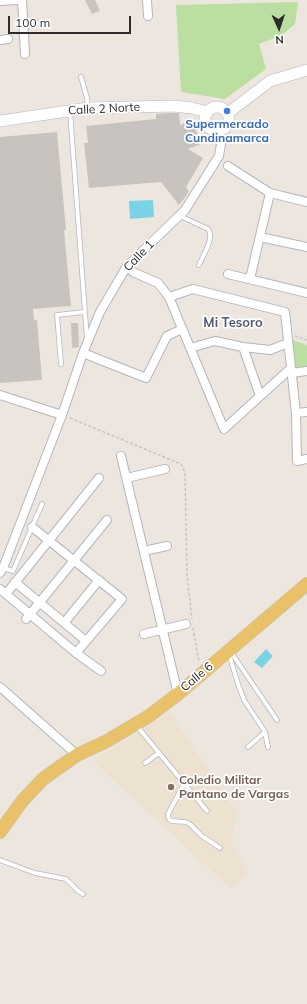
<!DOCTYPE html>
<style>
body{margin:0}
#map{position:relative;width:307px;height:1004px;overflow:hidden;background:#ede6df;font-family:Mulish,sans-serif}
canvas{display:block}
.north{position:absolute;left:259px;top:8px;width:40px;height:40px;-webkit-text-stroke:3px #fff;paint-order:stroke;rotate:177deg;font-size:11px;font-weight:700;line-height:16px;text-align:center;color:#2c2c2c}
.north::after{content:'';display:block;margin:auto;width:14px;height:18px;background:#2c2c2c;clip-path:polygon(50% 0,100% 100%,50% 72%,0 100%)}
.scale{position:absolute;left:8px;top:16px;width:123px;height:18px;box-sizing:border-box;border:2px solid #2c2c2c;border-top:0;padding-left:5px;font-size:12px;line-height:14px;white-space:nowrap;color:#2c2c2c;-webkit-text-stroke:3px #fff;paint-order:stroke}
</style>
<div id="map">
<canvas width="307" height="1004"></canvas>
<div class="north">N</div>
<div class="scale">100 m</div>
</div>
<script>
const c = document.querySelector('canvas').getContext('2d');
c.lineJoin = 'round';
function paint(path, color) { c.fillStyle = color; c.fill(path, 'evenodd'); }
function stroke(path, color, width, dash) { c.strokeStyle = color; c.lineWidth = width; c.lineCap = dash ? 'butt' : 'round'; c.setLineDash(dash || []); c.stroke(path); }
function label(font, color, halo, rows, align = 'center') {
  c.font = font + ' Mulish,sans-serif'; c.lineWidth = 3.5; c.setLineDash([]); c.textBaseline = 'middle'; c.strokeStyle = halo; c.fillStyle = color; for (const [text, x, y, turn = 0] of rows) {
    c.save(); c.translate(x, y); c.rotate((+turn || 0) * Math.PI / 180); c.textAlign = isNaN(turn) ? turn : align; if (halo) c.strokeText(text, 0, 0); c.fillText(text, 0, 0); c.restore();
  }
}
const education = new Path2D(`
 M170,712L238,814L231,843L248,872L231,889L93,761Z`);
const green = new Path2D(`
 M298,2L295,24L282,35L259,44L266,69L225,99L181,92L176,5Z
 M292,340L307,345V370L295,372Z`);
const water = new Path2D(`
 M153,200L154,217L130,219L129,201Z
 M266,649L273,656L262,668L254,662Z`);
const building = new Path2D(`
 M85,0H95L100,11L92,14Z
 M169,113H179L180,125L192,120L201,144L188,149L203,158L186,187L189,192L179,205L161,182L89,188L84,143H88L86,126L156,119V114Z
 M57,132L66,230H64L71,306L33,309L34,320H37L42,380L0,383V137Z
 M71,323H78L79,347L72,348Z`);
const path = new Path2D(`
 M295,336L307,340
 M70,418L181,464L185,472L187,575L192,619
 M193,628L199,662`);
const lane = new Path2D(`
 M81,77L87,98L88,108
 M70,111L87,339
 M180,216L208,229C215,238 203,255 199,265
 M61,364L57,315L84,312
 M3,568L13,571L42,504
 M231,652L277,720
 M229,654L238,684L244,700L265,732L268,747
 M136,725L207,811
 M248,747L265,732
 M145,763L159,753
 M184,784L168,814C168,826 181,819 188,823C193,826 197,832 202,836C208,840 214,844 220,848
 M0,860L35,873L66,879L78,891L83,894`);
const street = new Path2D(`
 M22,0L25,54
 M147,0L148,16
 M0,1L16,0
 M0,40L8,39
 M228,166L270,193L307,202
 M260,237L307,247
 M127,266L133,272L158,283L169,297L224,429L291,368
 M228,274L307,293
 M250,279L270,193
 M169,297L193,289L285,312L296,413L297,461L307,459
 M243,347L260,396
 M190,348L215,341L243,347L270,350L288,343
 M83,353L146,378L167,336L182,329
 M292,373L307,371
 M0,395L62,415
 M296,413L307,412
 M121,456L178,694
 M127,478L165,469
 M32,527L122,599L76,653
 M144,551L167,546
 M0,573L3,568L62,415L83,353L100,312L127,266L185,210L219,156L221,144L220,130
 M15,582L86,641
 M0,589L76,653L101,671
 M6,594L99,478
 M26,619L107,520
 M64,623L99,580
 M144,634L186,624
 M0,687L77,755`);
const secondary = new Path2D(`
 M205 119a12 12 0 1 1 24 0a12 12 0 1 1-24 0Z
 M228,113L270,81L307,70
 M0,121L88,108L175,106L192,108L207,112`);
const primary = new Path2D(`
 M0,832L23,800L43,779L54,771L77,755L107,741L149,716L178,694L307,584`);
const markers = [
 [227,111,4,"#3f7fe0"],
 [171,787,4,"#8d6e63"]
];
const streetNames = [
 ["Calle 2 Norte",104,109,-3],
 ["Calle 1",139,256,-46],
 ["Calle 6",197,677,-40]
];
const shopNames = [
 ["Supermercado",227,124],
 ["Cundinamarca",227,138]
];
const educationNames = [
 ["Coledio Militar",179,780],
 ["Pantano de Vargas",179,794]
];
const neighbourhoodNames = [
 ["Mi Tesoro",233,323]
];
paint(education, '#ede1d0');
paint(green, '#badfa0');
paint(water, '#7ad2e7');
paint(building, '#c8c3bf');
stroke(lane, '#b3b6be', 5.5);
stroke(street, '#b3b6be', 10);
stroke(secondary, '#b3b6be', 12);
stroke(primary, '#c4c4c4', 14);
stroke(path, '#c4c4c4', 1.5, [3, 2]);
stroke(lane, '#fff', 4);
stroke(street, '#fff', 8);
stroke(secondary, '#fff', 11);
stroke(primary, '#e8c169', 13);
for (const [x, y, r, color] of markers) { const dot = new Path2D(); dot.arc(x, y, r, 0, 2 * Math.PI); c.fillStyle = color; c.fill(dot); stroke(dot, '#fff', 1.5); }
label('12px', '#2c2c2c', '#fff', streetNames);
label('bold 12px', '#366cbe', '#fff', shopNames);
label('bold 12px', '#785e54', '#fff', educationNames, 'left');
label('bold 13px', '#4f5a7a', '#fff', neighbourhoodNames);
</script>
